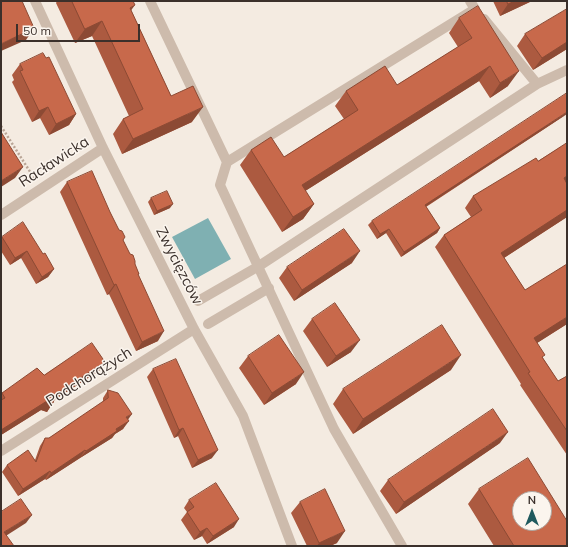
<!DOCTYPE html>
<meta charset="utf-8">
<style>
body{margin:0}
#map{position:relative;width:568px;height:547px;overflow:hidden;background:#f4ebe1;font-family:Mulish,sans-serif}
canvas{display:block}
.frame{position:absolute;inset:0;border:2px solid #3b302b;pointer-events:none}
.north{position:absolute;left:512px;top:491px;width:40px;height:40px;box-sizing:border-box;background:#fbf5ee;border:1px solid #aea6a0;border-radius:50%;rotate:0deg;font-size:11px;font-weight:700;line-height:16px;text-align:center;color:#3b302b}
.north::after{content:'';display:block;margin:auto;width:14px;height:18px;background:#1f5a5e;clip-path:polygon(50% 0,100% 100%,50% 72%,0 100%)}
.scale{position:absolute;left:16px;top:24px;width:124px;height:18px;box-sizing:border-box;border:2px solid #3b302b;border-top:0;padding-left:5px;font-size:12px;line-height:14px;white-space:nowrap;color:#3b302b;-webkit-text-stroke:3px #fbf5ee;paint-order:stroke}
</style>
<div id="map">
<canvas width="568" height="547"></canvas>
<div class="frame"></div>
<div class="north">N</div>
<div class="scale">50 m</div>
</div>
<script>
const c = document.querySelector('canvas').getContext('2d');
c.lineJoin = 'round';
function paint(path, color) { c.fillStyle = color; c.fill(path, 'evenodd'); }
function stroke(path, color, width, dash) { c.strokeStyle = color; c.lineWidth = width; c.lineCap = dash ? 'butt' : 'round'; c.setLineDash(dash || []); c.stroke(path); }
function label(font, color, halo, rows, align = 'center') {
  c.font = font + ' Mulish,sans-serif'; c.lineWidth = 3; c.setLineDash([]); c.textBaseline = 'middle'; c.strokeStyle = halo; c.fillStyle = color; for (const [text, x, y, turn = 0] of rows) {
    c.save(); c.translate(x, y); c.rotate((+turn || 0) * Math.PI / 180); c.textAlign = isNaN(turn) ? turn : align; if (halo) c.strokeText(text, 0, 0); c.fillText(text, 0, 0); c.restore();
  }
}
const water = new Path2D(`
 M208,218L231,259L195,279L172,237Z`);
const path = new Path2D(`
 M1,126L34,178`);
const service = new Path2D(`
 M150,1L227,162L475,9L470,1
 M484,19L537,84
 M227,162L220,185L334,429L402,546
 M198,301L259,266L537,84L567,70
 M208,324L269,288`);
const minor = new Path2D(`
 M35,1L103,148L194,329L243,416L292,546
 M1,215L103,148
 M1,451L194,329`);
const wall = new Path2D(`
 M57,1H133L131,10L171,96L192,122L122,154L113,134L123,119L129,116L92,36L75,43L56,3Z
 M493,1H532L500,16Z
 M567,9V49L533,70L517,46L525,34Z
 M459,18L508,86L490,98L479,81L305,191L314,204L303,219L282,232L240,165L251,150L284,157L344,119L335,106L346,91L397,85L458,47L449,33Z
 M20,64L76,114L69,125L49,135L40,118L32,122L12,82L14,80L12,75Z
 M567,114L426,207L440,228L437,233L401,257L386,233L377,239L368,225L372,221Z
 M567,143V217L504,258L525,290L567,324L537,343L543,358L558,381L567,376V455L520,385L521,384L435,247L444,235L471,217L465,208L473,196L538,161Z
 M67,182L110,212L139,274L138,275L158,341L136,351L109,294L107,295L60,192Z
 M151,198L170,208L154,215L148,202Z
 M2,237L43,254L54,269L48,277L36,284L21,258L10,265L1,251V238Z
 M352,263L294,301L279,278L287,267Z
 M312,319L351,352L327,367L303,331Z
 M248,356L296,384L264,405L239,368Z
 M153,369L212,458L192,468L178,436L174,438L147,377Z
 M451,370L353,434L333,404L343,389Z
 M99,371L54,400L47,412L41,410L1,435V394L2,393L44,375Z
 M108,390L128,420L123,429L115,434L112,438L80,458L46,480L45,479L18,496L2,472L7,465L35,460L40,446L45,438H49L103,402V398Z
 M500,443L396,514L380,491L388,480Z
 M479,489L567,546H494L468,504Z
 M189,500L234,527L207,544L202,536L194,540L181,520L187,512L184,508Z
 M300,502L337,543L330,546H307L291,513Z`);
const shadedWall = new Path2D(`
 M515,1H532L500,16L508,4Z
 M135,5L124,20L130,8Z
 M102,21L92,36L75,43L85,29Z
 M34,28L26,40L1,51V44Z
 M567,42V49L533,70L542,58Z
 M490,66L479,81L291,200L302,185Z
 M519,71L508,86L490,98L500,83Z
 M48,107L40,118L32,122L39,111Z
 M203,107L192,122L122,154L133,139Z
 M567,112V114L422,209L425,205Z
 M76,114L69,125L49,135L56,124Z
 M23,167L15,178L1,187V181Z
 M567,176V183L555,190L564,178Z
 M173,204L170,208L154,215L157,211Z
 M314,204L303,219L282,232L293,217Z
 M567,210V217L493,265L501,253Z
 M440,228L437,233L401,257L404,252Z
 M389,229L386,233L377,239L380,234Z
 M27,251L21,258L10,265L15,258Z
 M360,251L352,263L294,301L302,290Z
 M54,269L48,277L36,284L42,277Z
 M116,284L109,294L107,295L114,285Z
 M567,317V324L526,350L534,338Z
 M164,331L158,341L136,351L142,342Z
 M360,340L351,352L327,367L336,356Z
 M461,355L451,370L353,434L363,419Z
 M105,362L99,371L51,402L53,403L47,412L41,410L1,435V430Z
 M304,372L296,384L264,405L272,393Z
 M132,414L127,421L126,417Z
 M129,421L123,429L115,434L112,438L80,458L86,451L116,429Z
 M183,428L178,436L174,438L179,430Z
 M508,432L500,443L396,514L404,502Z
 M85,450L80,458L46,480L51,473Z
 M218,450L212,458L192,468L198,460Z
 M50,471L45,479L18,496L23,489Z
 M32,515L26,523L1,539L4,532Z
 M239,519L234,527L207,544L213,536Z
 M207,528L202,536L194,540L200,532Z
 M345,531L337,543L330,546H317L319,543Z`);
const building = new Path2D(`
 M1,1H22L34,28L1,44Z
 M72,1H133L135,5L130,8L171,96L193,86L203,107L133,139L123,119L143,109L102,21L85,29Z
 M507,1H515L508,4Z
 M478,6L519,71L500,83L490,66L302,185L314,204L293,217L251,150L271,137L284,157L358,110L346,91L385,66L397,85L472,38L459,18Z
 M567,9V42L542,58L525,34Z
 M43,53L46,58L49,57L76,114L56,124L48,107L39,111L20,71L23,70L20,64Z
 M567,93V112L425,205L440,228L404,252L389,229L380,234L372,221Z
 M1,132L23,167L1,181Z
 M567,143V176L564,178L567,184V210L501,253L525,290L567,264V317L534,338L545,355L542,357L558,381L567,376V431L528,373L530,372L444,235L482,210L473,196L536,158L538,161Z
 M92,171L110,212L119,230L122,231L125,237L123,240L130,254L133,255L135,261V264L139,274H138L164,331L142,342L116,284L114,285L67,182Z
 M167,191L173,204L157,211L151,198Z
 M23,222L43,254L45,253L54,269L42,277L27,251L15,258L2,237Z
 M344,229L360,251L302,290L287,267Z
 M335,303L360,340L336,356L312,319Z
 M442,325L461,355L363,419L343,389Z
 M279,335L304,372L272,393L248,356Z
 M92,343L105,362L56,394L53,403L47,401L1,430V400L5,398L2,393L37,368L44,375Z
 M176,359L218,450L198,460L183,428L179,430L153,369Z
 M108,390L118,393L132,414L126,417L129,421L116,429L117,431L86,451L85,450L51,473L50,471L23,489L7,465L28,450L36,462L45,438H49L108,398Z
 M493,409L508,432L404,502L388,480Z
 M528,458L567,521V546H514L479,489ZM520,499H544V523H520Z
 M216,483L239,519L213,536L207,528L200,532L187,512L194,507L189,500Z
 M325,489L345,531L319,543L300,502Z
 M21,499L32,515L4,532L14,546H1V512Z`);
const streetNames = [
 ["Racławicka",54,162,-33],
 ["Zwycięzców",179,266,63],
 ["Podchorążych",89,377,-32]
];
paint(water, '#7fb0b2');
stroke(path, '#b9a596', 2.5, [2, 2]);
stroke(service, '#cdbbac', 10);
stroke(minor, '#cdbbac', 10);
paint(wall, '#ac5a40');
paint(shadedWall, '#8c4a34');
paint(building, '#c8694b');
stroke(building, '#8c4a34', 1);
label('15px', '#3b302b', '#fbf5ee', streetNames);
</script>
